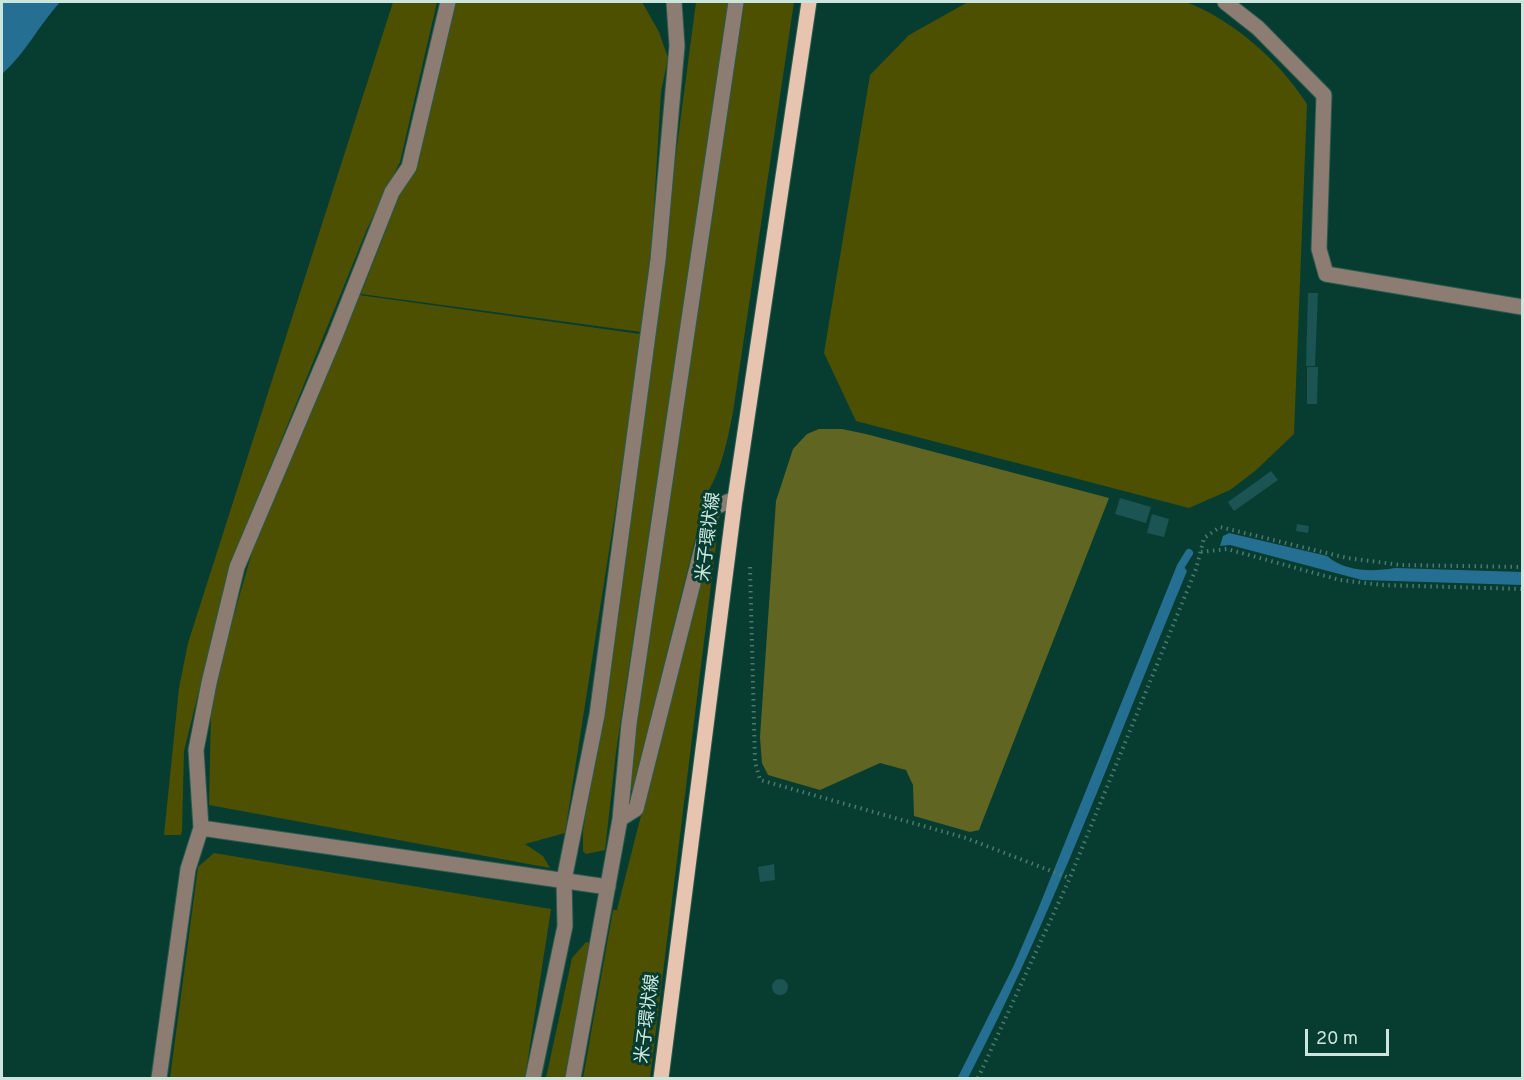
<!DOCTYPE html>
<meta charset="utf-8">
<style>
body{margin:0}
#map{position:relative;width:1524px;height:1080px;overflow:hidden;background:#073d31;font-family:Overpass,sans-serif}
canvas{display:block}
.frame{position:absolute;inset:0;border:3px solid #cce6dd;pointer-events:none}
.scale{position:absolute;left:1305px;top:1029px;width:84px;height:27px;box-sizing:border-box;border:3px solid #cce6dd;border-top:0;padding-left:8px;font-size:18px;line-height:21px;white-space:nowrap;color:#cce6dd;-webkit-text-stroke:4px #073d31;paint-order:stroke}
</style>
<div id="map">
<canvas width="1524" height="1080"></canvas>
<div class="frame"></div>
<div class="scale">20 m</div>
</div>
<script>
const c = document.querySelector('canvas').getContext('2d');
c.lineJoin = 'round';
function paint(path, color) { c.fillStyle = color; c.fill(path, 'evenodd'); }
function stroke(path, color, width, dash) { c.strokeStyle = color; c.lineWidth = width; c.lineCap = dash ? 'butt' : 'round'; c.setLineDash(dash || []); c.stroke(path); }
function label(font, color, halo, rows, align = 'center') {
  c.font = font + ' Overpass,"Noto Sans JP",sans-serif'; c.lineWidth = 6; c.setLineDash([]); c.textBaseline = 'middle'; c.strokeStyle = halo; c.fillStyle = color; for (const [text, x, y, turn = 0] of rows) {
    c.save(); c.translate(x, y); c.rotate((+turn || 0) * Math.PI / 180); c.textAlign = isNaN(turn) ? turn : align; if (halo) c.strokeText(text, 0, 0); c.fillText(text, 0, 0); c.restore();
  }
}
const green = new Path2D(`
 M393,2H437L400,162L367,229L229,569L184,751L182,830L181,835H164L179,688L188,643Z
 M456,2H642L659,32L668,58L661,92L651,256L641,332L361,294L401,191L413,169L428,120Z
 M696,2H729L616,752L605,850L586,854L583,851V831L603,706Z
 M743,2H794L733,412C727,442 722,469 706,495L633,790H630L627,787L656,572Z
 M968,2H1186C1235,21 1279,61 1307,104L1294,434L1255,471L1230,490L1189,508L856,421L824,353L870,75L909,35Z
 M359,295L640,334L628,429L565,833L525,844L543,856L550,868L209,805L211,711L221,660L252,552Z
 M718,512H720L650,1078H583L613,910H617Z
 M214,853L551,909L525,1078H170L198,867Z
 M586,942L592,943L567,1078H546L572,958Z`);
const forest = new Path2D(`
 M819,429H842L866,434L1109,498L979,830L970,832L914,816L913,785L906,770L880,763L820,790L768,775L762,763L760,737L776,501L793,449L807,434Z`);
const water = new Path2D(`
 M2,2H60C39,25 25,54 2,74Z
 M1229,533L1327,556C1346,572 1372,572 1395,568L1522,572V585L1362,580L1230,545L1220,546L1223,536Z
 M1184,567L1187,571C1116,741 1053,915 968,1078H965C1050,914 1114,738 1184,567Z`);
const stream = new Path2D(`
 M962,1078L1017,968L1042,910L1181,566L1189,553`);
const building = new Path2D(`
 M1308,293H1318L1315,366H1306Z
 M1307,367H1318L1317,404H1307Z
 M1271,471L1278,480L1234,511L1228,502Z
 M1120,498L1151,507L1146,523L1115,514Z
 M1152,514L1169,519L1164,537L1147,533Z
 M1297,524L1309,526L1308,533L1296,531Z
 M774,864L775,880L760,882L758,867Z
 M772 987a8 8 0 1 1 16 0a8 8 0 1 1-16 0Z`);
const path = new Path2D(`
 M1201,552L1227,549L1340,580L1382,585L1522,589
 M750,567L755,762L760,780L966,838L1069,878
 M978,1078L1069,880L1196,569L1204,538L1220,527L1347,558L1401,565L1522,567`);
const minor = new Path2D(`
 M1225,2L1258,28L1324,95L1319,249L1326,274L1522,307
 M620,819L636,809L712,508L735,499
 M201,828L608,887
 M159,1078L188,869L201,828L196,750L209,683L237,567L335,336L392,192L409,167L448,2
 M533,1078L565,926L564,880L597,715L636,424L658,260L677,46L674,2
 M573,1078L620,819L629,724L736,2`);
const major = new Path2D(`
 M661,1078L735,499L809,2`);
const streetNames = [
 ["米子環状線",710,537,-83],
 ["米子環状線",649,1019,-83]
];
paint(green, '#4c5000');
paint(forest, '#616522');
paint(water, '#256f92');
stroke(stream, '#256f92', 8);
paint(building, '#1b5453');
stroke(minor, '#2a5b50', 17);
stroke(major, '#2a5b50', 17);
stroke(path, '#4d796e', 4, [1.5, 4.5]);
stroke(minor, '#8d7c72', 15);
stroke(major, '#e7c4af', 15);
label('18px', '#cce6dd', '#073d31', streetNames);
</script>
